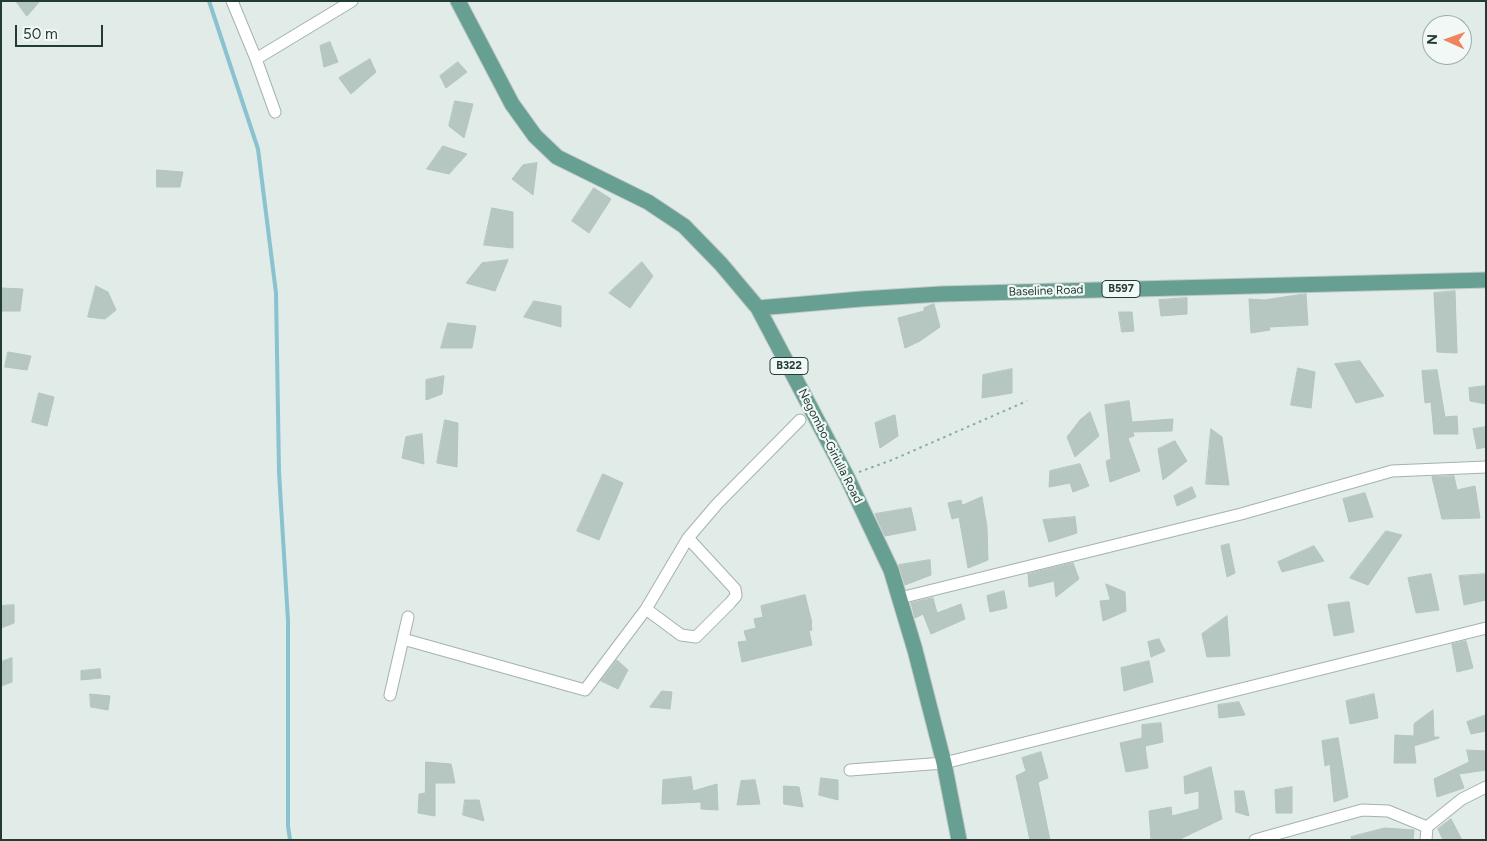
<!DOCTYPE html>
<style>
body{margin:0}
#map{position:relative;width:1487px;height:841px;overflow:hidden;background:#e1ebe7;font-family:Figtree,sans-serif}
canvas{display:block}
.frame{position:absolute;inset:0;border:2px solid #223b35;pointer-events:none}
.north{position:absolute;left:1422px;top:15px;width:50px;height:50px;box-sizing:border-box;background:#f1f8f5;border:1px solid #9eaca8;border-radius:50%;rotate:272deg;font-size:14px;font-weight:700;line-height:20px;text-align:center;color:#223b35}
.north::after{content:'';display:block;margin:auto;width:18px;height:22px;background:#ee855c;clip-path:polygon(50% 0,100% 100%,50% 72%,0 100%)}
.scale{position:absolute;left:15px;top:25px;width:88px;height:22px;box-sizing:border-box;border:2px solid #223b35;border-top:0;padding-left:6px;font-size:15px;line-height:18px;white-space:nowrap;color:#223b35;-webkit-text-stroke:4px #f1f8f5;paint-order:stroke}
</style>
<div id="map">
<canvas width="1487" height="841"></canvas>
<div class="frame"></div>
<div class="north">N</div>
<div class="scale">50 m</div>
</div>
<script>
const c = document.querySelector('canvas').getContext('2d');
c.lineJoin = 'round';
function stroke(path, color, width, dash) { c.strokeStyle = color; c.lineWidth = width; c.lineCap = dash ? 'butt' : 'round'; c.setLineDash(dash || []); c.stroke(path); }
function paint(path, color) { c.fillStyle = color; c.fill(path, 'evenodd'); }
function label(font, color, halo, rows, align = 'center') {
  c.font = font + ' Figtree,sans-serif'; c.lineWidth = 4.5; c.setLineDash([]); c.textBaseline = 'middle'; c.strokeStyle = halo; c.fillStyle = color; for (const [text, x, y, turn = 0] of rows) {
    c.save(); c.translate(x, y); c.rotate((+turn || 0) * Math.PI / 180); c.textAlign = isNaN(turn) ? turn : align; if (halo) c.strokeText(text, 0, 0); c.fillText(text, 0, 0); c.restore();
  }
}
const stream = new Path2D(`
 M209,1L258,149L276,293L279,472L288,621V826L290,840`);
const building = new Path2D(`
 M16,1H40L27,16Z
 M330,42L338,62L324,67L320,46Z
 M370,59L376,72L351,94L339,78Z
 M458,62L467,72L446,88L440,76Z
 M455,101L473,104L464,138L449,126Z
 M443,146L467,154L449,174L427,169Z
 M537,163L533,195L512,179L523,165Z
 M157,170L183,172L180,187H157Z
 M594,188L611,199L589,233L572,221Z
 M492,208L513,212V248L484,245Z
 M508,260L495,291L466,283L482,263Z
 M642,262L653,276L630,308L609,293Z
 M96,286L108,292L116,310L105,319L88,317Z
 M1,288L23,289L20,311H1Z
 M1455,291L1457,353L1437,352L1434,293Z
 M1306,294L1308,325L1269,327L1270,330L1251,333L1249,299L1264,300Z
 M1187,298V314L1161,316L1159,300Z
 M534,301L561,306V327L524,317Z
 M934,304L940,327L920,341L905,348L898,318L924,311V308Z
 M1119,312H1132L1134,331L1122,332Z
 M448,323L476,326L472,348H441Z
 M8,352L31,356L27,370L5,367Z
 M1360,361L1384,396L1356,403L1335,364Z
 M1298,368L1315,372L1311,408L1291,405Z
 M1012,369V393L982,398L983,375Z
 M1437,370L1445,417L1457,416L1458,434H1434L1431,402L1425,403L1422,371Z
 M444,376L442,394L426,400V380Z
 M1486,386V404L1470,401L1469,388Z
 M39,393L54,397L47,426L32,422Z
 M1129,401L1132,422L1173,419L1172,431L1133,432L1134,436L1128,438L1140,471L1110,482L1106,461L1111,459L1105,405Z
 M1090,412L1099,436L1075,457L1067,437L1080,420Z
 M895,415L898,436L880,448L875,423Z
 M445,420L458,423L457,467L437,463Z
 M1486,427V447L1477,449L1473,429Z
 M1211,429L1222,437L1229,485L1206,484Z
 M422,434L424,464L402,458L406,437Z
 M1175,441L1187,461L1163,480L1158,449Z
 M1080,464L1089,486L1073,492L1070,483L1049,487L1050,471Z
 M603,474L623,483L599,540L577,531Z
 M1454,476L1457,490L1475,486L1480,518L1442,519L1432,477Z
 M1192,487L1196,497L1177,506L1174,496Z
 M1365,493L1373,517L1349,522L1343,499Z
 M982,497L987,527L988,560L968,568L959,517L952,519L948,503L961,500L962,505Z
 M911,508L916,530L885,536L875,514Z
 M1075,517L1077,533L1049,542L1043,520Z
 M1386,531L1402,535L1368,585L1350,578Z
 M1229,544L1235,573L1227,577L1221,546Z
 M1314,546L1324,561L1282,572L1278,562Z
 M930,560L931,575L905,585L899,565Z
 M1073,563L1079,579L1056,597L1054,581L1029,587L1028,574Z
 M1431,574L1439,610L1416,613L1408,578Z
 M1486,574V600L1464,605L1459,576Z
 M1106,584L1125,592L1126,611L1103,621L1100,601L1110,600Z
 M1004,591L1007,608L990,612L987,596Z
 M805,595L812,623H811L812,630L809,631L812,645L742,662L738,642L747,641L744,631L756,628L754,619L763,617L761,606Z
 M933,598L937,613L961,604L965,619L931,634L923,614L915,618L911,603Z
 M1349,602L1354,632L1334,636L1328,605Z
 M14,605V623L1,628V606Z
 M1227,616L1230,656L1207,657L1202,634Z
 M1159,639L1165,651L1151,657L1148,642Z
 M1466,641L1473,668L1457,672L1452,644Z
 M12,658V682L1,686V662Z
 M617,660L628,670L618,689L601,681Z
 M1149,661L1153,682L1124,691L1121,668Z
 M100,669L101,678L81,680V671Z
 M662,691L672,692L670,709L650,707Z
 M90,694L110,696L108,710L91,707Z
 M1374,694L1378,718L1350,724L1346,701Z
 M1239,702L1245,715L1219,718L1218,705Z
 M1433,710L1434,737H1439V738L1414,746L1416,763H1394L1395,735L1414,736V724Z
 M1486,715V731L1471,734L1467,722Z
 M1161,723L1163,742L1145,746L1148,768L1126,772L1120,743L1142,738V725Z
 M1338,738L1348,797L1334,802L1330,764L1325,766L1322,741Z
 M1467,750L1486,751V770L1459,774L1464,788L1437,797L1434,779L1469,762Z
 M1041,752L1048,778L1038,782L1050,840H1030L1016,776L1026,771L1022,758Z
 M426,762L451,764L455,783H435V816L418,813L419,794L425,793Z
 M1211,767L1222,819L1178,840H1151L1149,811L1171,807L1172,816L1199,809V791L1185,794L1184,777Z
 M691,777L693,791L717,784L718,810L701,809V802L662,804L663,780Z
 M821,778L838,780V800L819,795Z
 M755,780L760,804L737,805L741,781Z
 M784,786L799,787L803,807L784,804Z
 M1292,787V813H1276L1275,790Z
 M1235,791H1244L1249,816L1236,812Z
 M465,800H479L484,821L463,815Z
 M1451,819L1462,840H1443L1438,829Z
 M1385,828L1414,830L1413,840H1352L1351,837Z`);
const path = new Path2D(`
 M859,472L892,460L1027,401`);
const minor = new Path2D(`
 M232,1L256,59L275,112
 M256,59L352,1
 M900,598L1241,514L1392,471L1486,467
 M646,609L681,635L696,637L730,603L736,596L735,589L688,538
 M403,639L585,690L646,609L688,538L718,503L800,420
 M390,695L408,617
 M850,770L944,763L1486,628
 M1255,840L1362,810L1388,811L1427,827
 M1426,840L1427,827L1462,799L1486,787`);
const primary = new Path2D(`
 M458,1L512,104L535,136L557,157L648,202L684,226L721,264L758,308L847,477L891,570L915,650L944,763L959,840
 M758,308L861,299L941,294L1486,280`);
const shields = [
 [1121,289,38],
 [789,366,38]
];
const shieldNames = [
 ["B597",1121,289],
 ["B322",789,366]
];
const streetNames = [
 ["Baseline Road",1046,291,-2],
 ["Negombo-Giriulla Road",830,446,63]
];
stroke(stream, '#8ac2cf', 4);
paint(building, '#b6c6c0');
stroke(building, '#b4c5be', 1);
stroke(minor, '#a4b3ae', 13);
stroke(primary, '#c1c8c6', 17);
stroke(path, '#82aea2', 2, [2.5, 4]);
stroke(minor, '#fff', 11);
stroke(primary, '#679f93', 15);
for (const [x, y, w] of shields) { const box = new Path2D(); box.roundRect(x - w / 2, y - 8.5, w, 17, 4); c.fillStyle = '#f1f8f5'; c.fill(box); stroke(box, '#223b35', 1); }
label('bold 11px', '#223b35', null, shieldNames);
label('12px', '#223b35', '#f1f8f5', streetNames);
</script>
